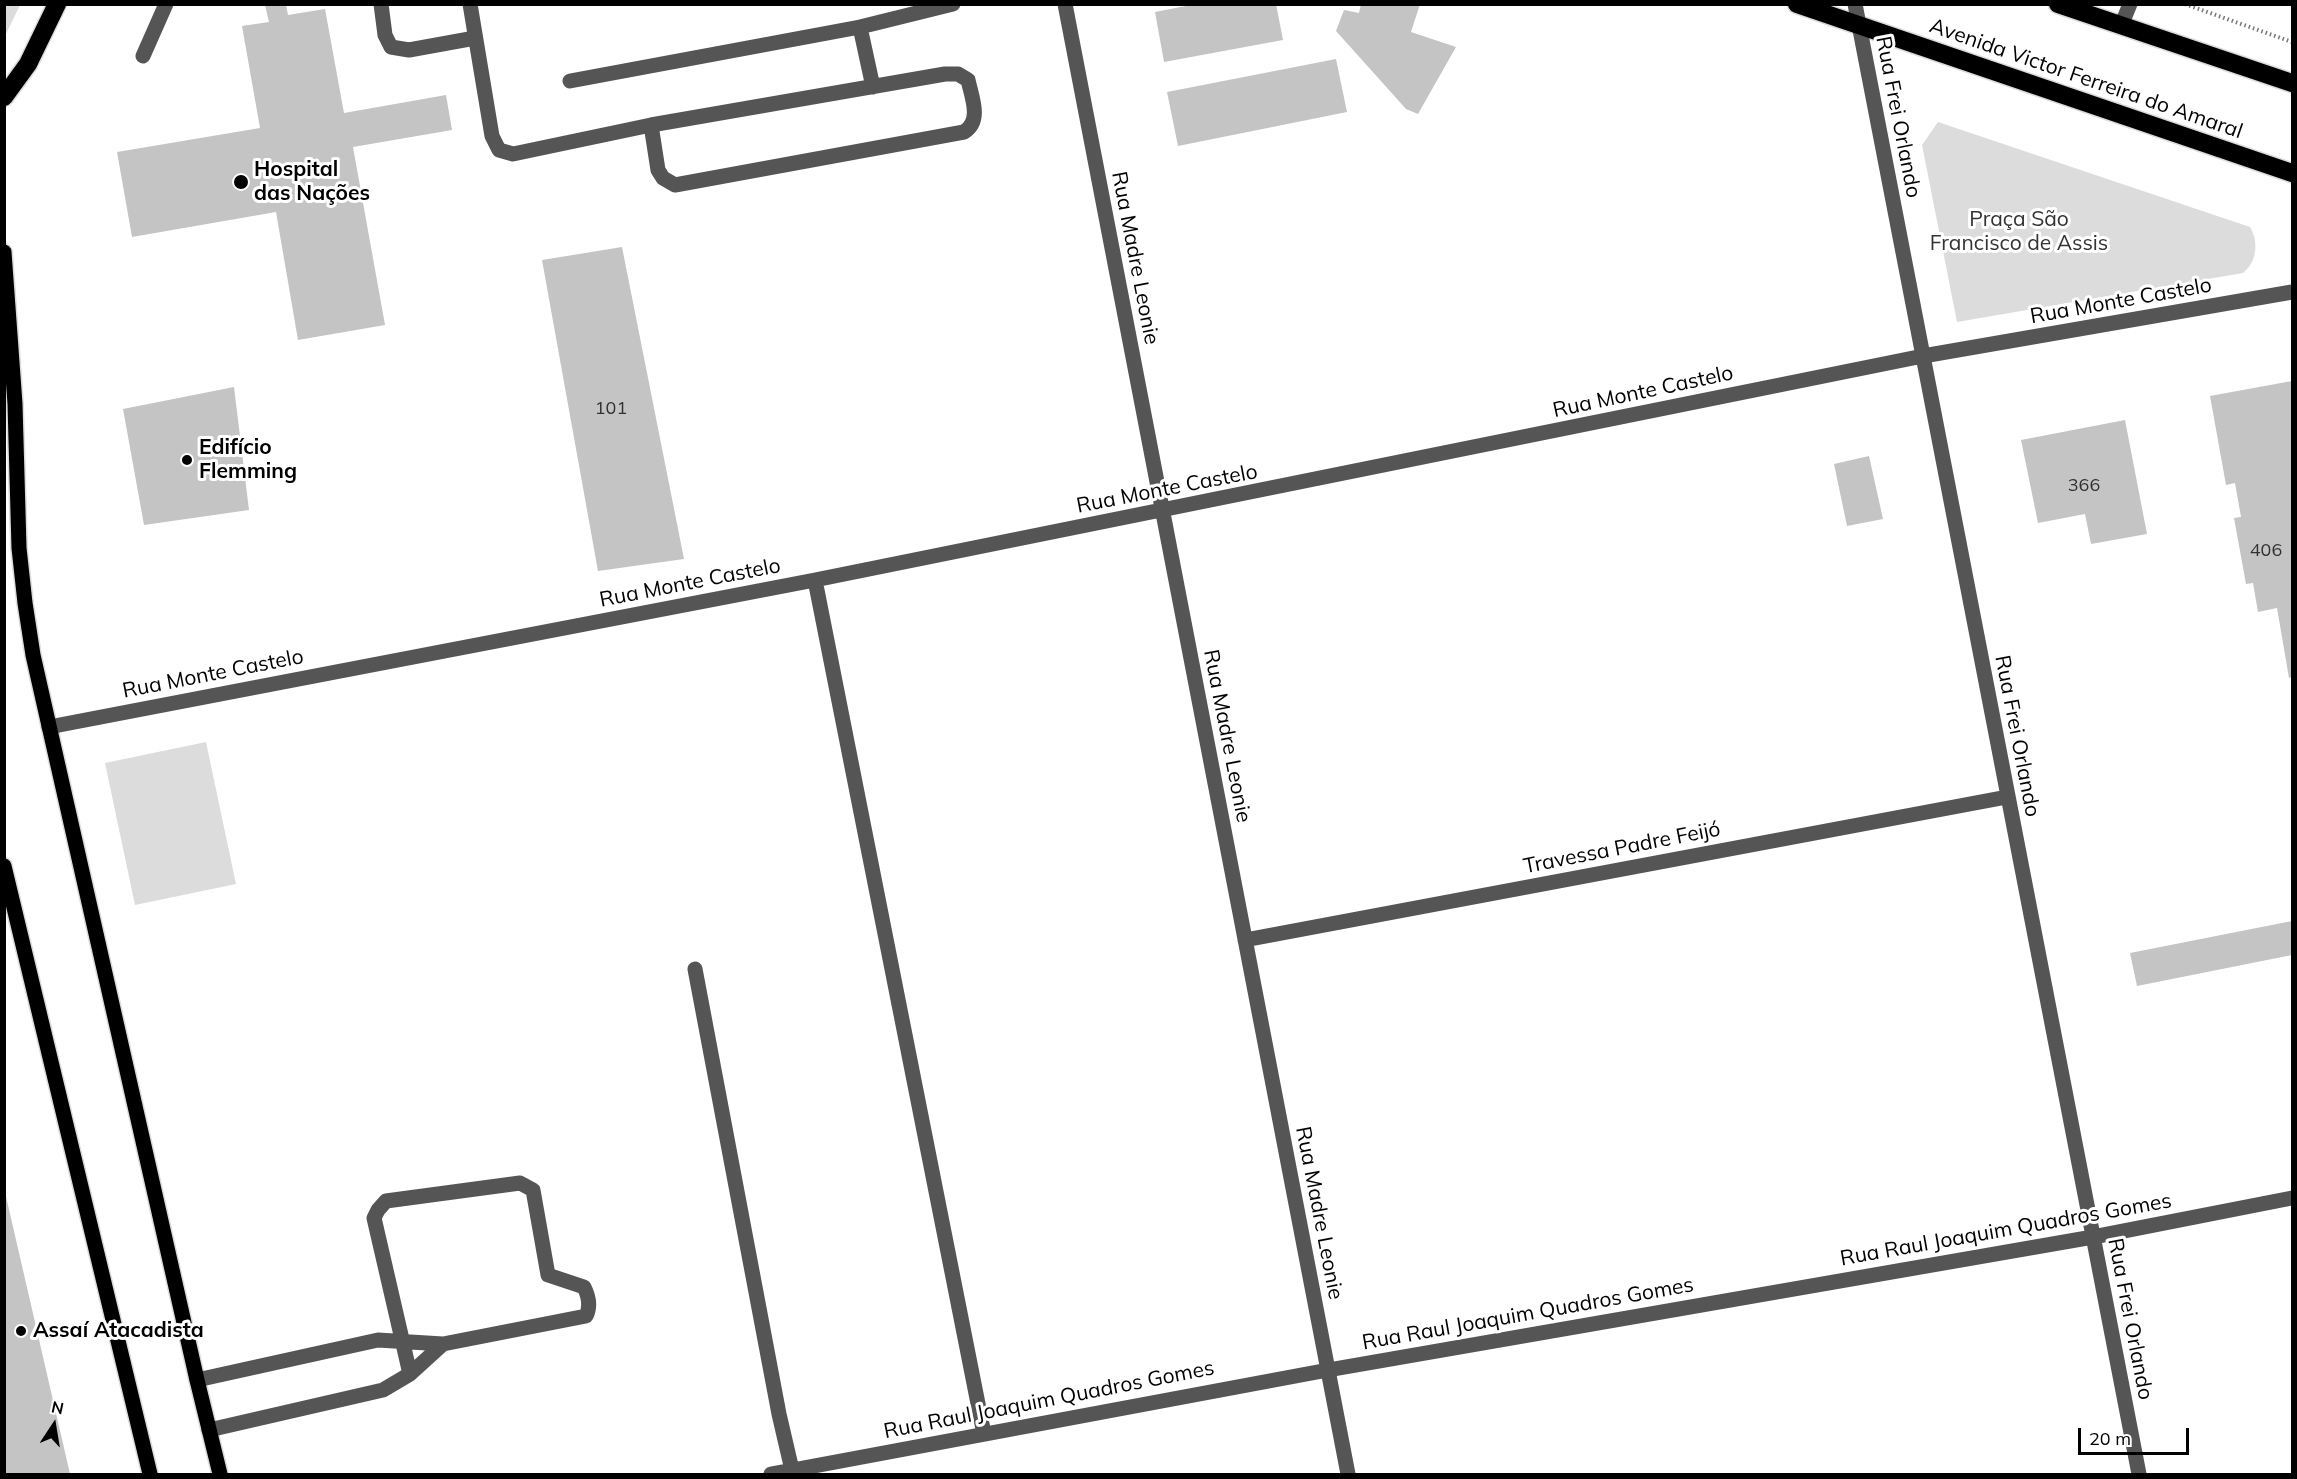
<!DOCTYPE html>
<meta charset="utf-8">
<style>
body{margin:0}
#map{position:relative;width:2297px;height:1479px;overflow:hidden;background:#fff;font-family:Mulish,sans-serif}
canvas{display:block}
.frame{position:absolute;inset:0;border:6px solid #000;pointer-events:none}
.north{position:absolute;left:24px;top:1395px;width:60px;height:60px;-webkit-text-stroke:4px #fff;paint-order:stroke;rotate:12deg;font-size:16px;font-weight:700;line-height:24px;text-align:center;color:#000}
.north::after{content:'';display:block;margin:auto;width:21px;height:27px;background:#000;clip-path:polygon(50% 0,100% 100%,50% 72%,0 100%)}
.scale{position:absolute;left:2078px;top:1428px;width:111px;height:27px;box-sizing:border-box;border:3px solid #000;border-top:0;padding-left:8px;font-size:18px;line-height:21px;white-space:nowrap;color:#000;-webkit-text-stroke:4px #fff;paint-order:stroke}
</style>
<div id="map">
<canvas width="2297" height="1479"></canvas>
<div class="frame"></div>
<div class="north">N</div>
<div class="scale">20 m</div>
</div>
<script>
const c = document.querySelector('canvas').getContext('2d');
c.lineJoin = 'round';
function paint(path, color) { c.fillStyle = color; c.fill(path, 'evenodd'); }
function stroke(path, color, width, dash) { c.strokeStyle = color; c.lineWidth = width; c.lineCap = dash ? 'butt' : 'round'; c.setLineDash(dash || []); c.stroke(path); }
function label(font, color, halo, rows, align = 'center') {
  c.font = font + ' Mulish,sans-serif'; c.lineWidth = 6; c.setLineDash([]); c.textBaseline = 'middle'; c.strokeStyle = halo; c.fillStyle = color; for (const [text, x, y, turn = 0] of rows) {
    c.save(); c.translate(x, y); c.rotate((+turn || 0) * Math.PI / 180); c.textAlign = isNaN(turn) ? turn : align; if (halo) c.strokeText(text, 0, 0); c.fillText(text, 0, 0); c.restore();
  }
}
const green = new Path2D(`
 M4,5H20L6,34H4Z
 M1938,122L2250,227C2259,242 2257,262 2243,273L1957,322L1922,145Z
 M206,742L236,884L135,905L105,763Z`);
const building = new Path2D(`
 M1196,4H1276L1283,40L1164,62L1155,12Z
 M1361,4H1420L1411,32L1456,47L1418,114L1406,109L1336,31L1344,10L1359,13Z
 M265,5H286L288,15L325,9L344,113L446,95L452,130L353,147L385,325L298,340L276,212L132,237L117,152L260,128L242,26L269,22Z
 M1336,59L1347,112L1178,146L1167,92Z
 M622,247L684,559L598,571L542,260Z
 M2292,381V677L2289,678L2277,608L2258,612L2253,583L2246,584L2234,518L2241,517L2235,483L2226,485L2210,396Z
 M234,387L249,510L144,525L123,409Z
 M2125,420L2147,534L2091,544L2085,514L2038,523L2021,440Z
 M1869,456L1883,519L1847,526L1834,464Z
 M2292,921V955L2137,986L2130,953Z
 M4,1192H5L70,1474H4Z`);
const path = new Path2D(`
 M2185,4L2292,42`);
const minor = new Path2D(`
 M381,4L385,35L391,47L409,50L475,38
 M470,4L492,136L499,150L513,154L651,125L945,74H958L968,80C972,98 982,121 964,132L675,185L663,178L658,170L651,125
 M1065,4L1348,1474
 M1855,4L2139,1474
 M2121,26L2130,4
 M860,27L953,4
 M143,56L166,4
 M570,81L860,27L873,87
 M815,580L984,1434
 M49,727L815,580L1923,356L2292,292
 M1245,940L2007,797
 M695,969L779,1414L792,1470
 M410,1374L374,1218L378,1210L386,1201L520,1183L533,1190L548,1275L584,1287C589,1297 591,1306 586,1316L443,1344
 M197,1380L378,1340L443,1344L410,1374L383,1390L209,1430
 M771,1474L1328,1370L2093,1237L2292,1198`);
const major = new Path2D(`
 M4,252L15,404L19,548L25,603L33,655L197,1380L220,1474
 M4,866L150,1474`);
const highway = new Path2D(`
 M1797,4L2292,173
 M2058,4L2292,83
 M4,97L28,64L57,4`);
const markers = [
 [241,182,8,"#000"],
 [187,460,6,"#000"],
 [21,1331,6,"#000"]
];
const numberNames = [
 ["101",611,409],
 ["366",2084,486],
 ["406",2266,551]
];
const streetNames = [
 ["Avenida Victor Ferreira do Amaral",2086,79,19],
 ["Rua Frei Orlando",1898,117,79],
 ["Rua Madre Leonie",1135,258,79],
 ["Rua Monte Castelo",2121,301,-10],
 ["Rua Monte Castelo",1643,392,-12],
 ["Rua Monte Castelo",1167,489,-11],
 ["Rua Monte Castelo",690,583,-11],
 ["Rua Monte Castelo",213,674,-11],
 ["Rua Madre Leonie",1227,736,79],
 ["Rua Frei Orlando",2017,736,79],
 ["Travessa Padre Feijó",1622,848,-11],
 ["Rua Madre Leonie",1319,1213,79],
 ["Rua Raul Joaquim Quadros Gomes",2006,1230,-10],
 ["Rua Raul Joaquim Quadros Gomes",1528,1314,-10],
 ["Rua Frei Orlando",2130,1319,79],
 ["Rua Raul Joaquim Quadros Gomes",1049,1400,-11]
];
const poiNames = [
 ["Hospital",254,170],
 ["das Nações",254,194],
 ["Edifício",199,448],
 ["Flemming",199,472],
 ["Assaí Atacadista",33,1331]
];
const parkNames = [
 ["Praça São",2019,220],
 ["Francisco de Assis",2019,244]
];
paint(green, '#dcdcdc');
paint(building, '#c4c4c4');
stroke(major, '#dbdbdb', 18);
stroke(highway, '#dbdbdb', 21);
stroke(path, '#777', 4, [1.5, 3]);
stroke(minor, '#555', 15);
stroke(major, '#000', 15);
stroke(highway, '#000', 18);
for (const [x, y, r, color] of markers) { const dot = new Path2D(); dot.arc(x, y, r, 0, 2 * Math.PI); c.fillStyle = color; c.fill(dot); stroke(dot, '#fff', 2); }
label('18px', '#313131', null, numberNames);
label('21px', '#000', '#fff', streetNames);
label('bold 21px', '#000', '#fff', poiNames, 'left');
label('21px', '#333', '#fff', parkNames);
</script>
